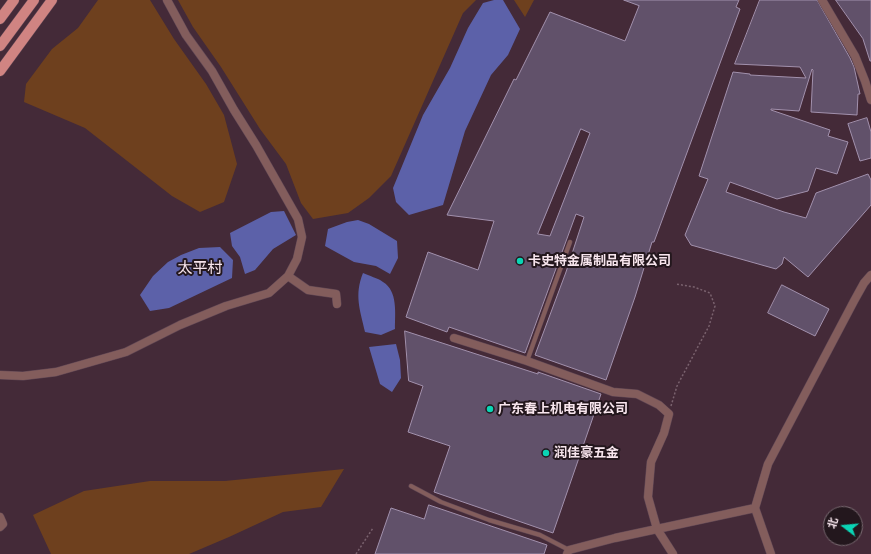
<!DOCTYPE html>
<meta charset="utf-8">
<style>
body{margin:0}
#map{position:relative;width:871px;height:554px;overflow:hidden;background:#442a38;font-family:Ubuntu,"Noto Sans SC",sans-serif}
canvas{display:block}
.north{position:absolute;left:823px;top:506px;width:40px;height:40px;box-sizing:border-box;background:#23171d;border:1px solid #786970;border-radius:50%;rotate:286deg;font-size:11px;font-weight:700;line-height:16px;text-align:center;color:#f7e5ed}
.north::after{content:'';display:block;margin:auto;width:14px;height:18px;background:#0ad5b5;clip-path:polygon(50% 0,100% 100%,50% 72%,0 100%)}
</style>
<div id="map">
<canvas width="871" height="554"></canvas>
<div class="north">北</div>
</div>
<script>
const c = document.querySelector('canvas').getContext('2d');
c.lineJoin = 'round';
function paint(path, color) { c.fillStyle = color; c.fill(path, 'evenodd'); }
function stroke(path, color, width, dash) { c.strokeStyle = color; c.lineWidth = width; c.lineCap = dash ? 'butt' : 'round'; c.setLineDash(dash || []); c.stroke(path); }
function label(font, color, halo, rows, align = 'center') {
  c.font = font + ' Ubuntu,"Noto Sans SC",sans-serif'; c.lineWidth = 4; c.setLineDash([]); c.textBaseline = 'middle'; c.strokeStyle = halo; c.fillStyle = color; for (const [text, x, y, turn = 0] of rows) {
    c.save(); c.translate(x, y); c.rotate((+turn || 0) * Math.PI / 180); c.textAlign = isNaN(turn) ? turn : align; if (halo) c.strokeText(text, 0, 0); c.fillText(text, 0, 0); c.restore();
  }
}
const green = new Path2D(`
 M98,0H150L174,39L206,84L224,115L237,164L224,202L200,212L172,196L85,128L24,102L26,84L52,49L78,28Z
 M178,0H476L463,13L391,176L369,198L348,213L313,219L301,203L286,164L260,129L221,67L193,27Z
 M514,0H534L525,17Z
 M344,469L321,507L283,512L229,537L189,554H51L33,515L84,491L150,481H225Z`);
const water = new Path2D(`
 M494,0H503L520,29L508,55L491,75L465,131L443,205L409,215L396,202L393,188L423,115L450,68L468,28L483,3Z
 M284,211L296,235L273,249L255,270L245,274L240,257L232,246L230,233L271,212Z
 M358,220L369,224L397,241L398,258L390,274L376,266L354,262L325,246L328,229L347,222Z
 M220,247L233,260L232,278L169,308L150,311L140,295L153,276L168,262L181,255L199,248Z
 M363,273C369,276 378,278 383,282C398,291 395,313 395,329L381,335L365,332C360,310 354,295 363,273Z
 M396,344L400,360L401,378L392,392L380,384L369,347Z`);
const building = new Path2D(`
 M624,0H739L736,7L740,9L654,242H652L635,297L606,380L535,355L566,272L584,217L576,214L525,353L449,327L447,332L406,317L428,252L478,270L494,221L447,215L514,79L516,80L550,12L625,41L639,6ZM581,129L590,133L550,236L538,234Z
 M760,0H817L850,58L854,67L860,94H858L857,115L811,112L813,70L812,69L799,111L771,109V110L830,130L828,136L848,142L837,174L816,168L808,191L777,199L730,182L726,192L784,212L806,218L816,193L868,174L871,180V205L808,277L784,257L782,264L776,269L691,245L685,235L708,179L699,176L733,72L750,74V75L806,78L800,67L735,64Z
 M836,0H871V61H870L863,39Z
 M867,118L871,132V158L860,161L848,124Z
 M782,285L829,309L815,336L768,313Z
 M405,331L538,374V372L601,394L553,533L434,492L450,446L408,432L423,386L409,381Z
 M429,505L547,545L544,554H375L391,508L424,519Z`);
const path = new Path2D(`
 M671,406L677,386L709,326L715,306L710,293L694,287L676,284
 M356,554L373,528`);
const service = new Path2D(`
 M527,361L570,242
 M411,486L441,502L489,520L540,535L569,550`);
const minor = new Path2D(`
 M822,0L855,56L865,81L871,100
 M288,276L308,290L336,294L337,304
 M454,338L527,361L613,392L637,394L659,405L669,414L664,433L651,462L648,497L657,529L673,554
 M0,375L23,376L56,372L126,352L180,325L226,306L269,293L288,276L297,259L302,237L298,219L256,145L234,110L212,71L186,35L167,0
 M755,508L771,554
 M0,517L3,524L0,527
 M567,554L569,550L615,538L755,508L768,464L854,301L864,283L871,275`);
const primary = new Path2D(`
 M0,19L14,0
 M0,46L34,0
 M0,71L52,0`);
const markers = [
 [520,261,4,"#0ad5b5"],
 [490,409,4,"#0ad5b5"],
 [546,453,4,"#0ad5b5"]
];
const poiNames = [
 ["卡史特金属制品有限公司",528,261],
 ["广东春上机电有限公司",498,409],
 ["润佳豪五金",554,453]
];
const quarterNames = [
 ["太平村",200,268]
];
paint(green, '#6e401e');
paint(water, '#5c61a9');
paint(building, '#61516a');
stroke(building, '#a291ad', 1);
stroke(service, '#614855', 5);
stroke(minor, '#614855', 9);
stroke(primary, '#614855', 11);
stroke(path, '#7a626e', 1.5, [2, 2]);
stroke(service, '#835d5c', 4);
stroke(minor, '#835d5c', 8);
stroke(primary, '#d08482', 10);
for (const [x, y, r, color] of markers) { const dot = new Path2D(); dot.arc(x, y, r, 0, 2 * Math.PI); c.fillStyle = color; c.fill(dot); stroke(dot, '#23171d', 1.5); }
label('bold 13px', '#f7e5ed', '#23171d', poiNames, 'left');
label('15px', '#f7e5ed', '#23171d', quarterNames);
</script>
